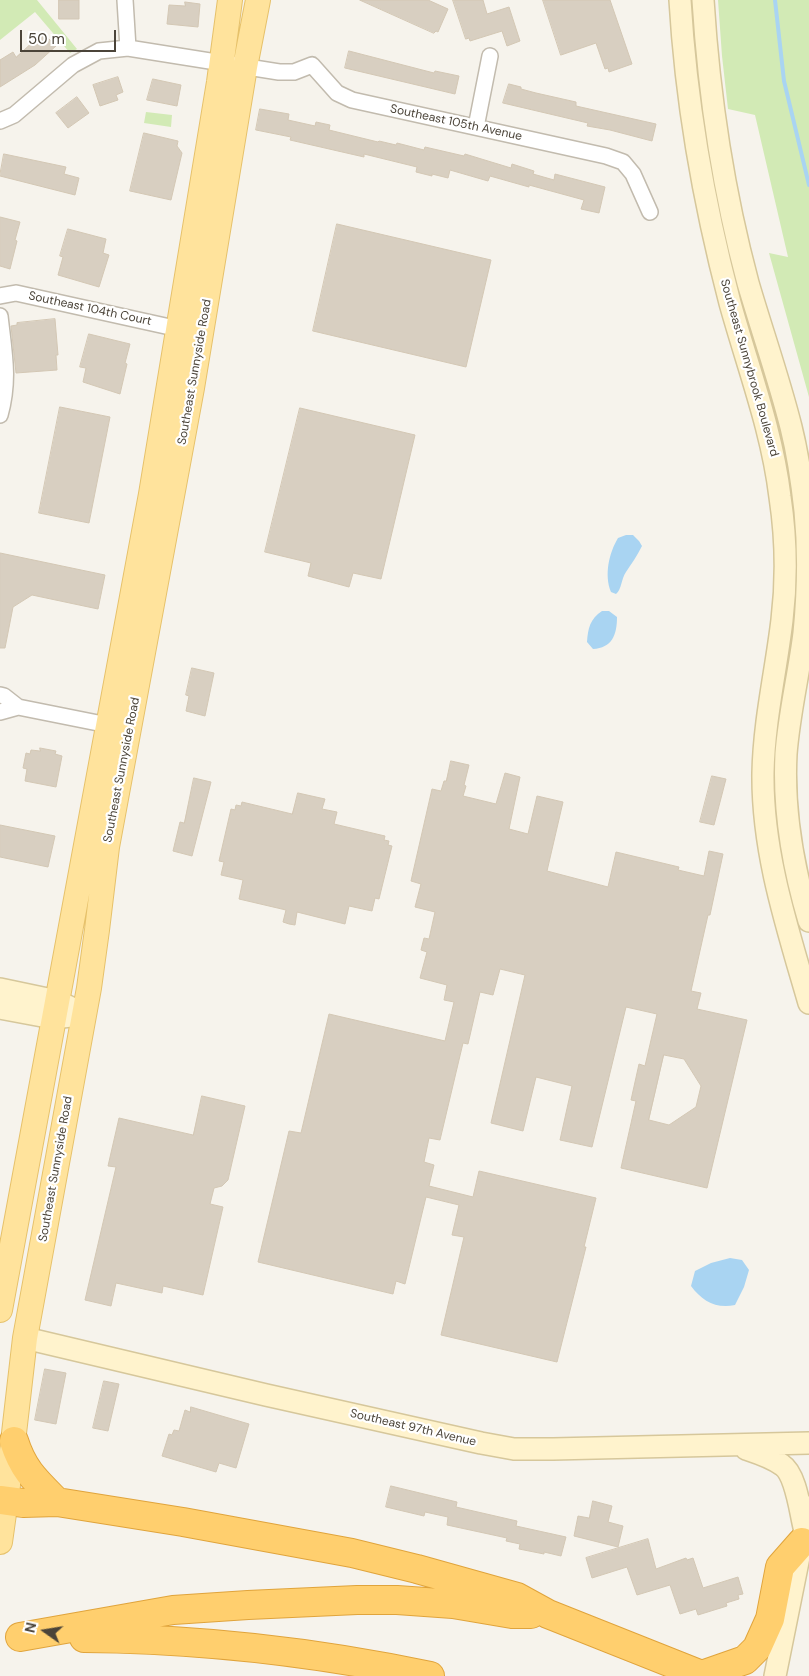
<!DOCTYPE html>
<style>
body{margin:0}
#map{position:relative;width:809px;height:1676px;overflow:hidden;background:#f6f3ec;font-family:"DM Sans",sans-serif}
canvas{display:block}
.north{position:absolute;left:20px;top:1606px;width:50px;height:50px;-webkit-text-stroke:4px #fff;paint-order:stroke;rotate:283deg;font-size:14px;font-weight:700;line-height:20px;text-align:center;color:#4b4439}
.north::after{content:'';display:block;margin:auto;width:18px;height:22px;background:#4b4439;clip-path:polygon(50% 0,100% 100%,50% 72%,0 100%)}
.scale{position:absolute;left:20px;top:30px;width:96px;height:22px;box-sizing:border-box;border:2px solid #4b4439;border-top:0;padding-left:6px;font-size:15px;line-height:18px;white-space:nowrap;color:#4b4439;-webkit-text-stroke:4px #fff;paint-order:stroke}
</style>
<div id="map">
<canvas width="809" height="1676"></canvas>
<div class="north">N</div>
<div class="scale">50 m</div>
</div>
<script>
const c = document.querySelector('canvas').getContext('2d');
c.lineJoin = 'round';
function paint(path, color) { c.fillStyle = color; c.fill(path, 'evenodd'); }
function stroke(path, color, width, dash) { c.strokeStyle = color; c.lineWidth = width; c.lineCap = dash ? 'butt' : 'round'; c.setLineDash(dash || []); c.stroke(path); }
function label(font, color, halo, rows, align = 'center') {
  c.font = font + ' "DM Sans",sans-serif'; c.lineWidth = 4.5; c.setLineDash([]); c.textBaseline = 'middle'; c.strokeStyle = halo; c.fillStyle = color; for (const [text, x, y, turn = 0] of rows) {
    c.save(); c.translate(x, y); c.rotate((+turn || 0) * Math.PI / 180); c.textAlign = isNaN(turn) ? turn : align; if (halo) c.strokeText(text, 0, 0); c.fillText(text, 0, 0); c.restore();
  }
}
const green = new Path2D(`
 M0,0H37L77,49L70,53L35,12L0,40Z
 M718,0H809V397L769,253L788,257L755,115L728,109L722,56Z
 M146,112L172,115L171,127L144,123Z`);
const water = new Path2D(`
 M626,535H633L639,541L642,546C637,556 632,563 626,572C621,579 622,589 616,594L611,592C604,575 609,553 618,538Z
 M602,611H609L617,617C617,635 612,648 593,649L587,642C588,628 590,619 602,611Z
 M730,1258L742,1260L749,1270L744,1287L735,1305C716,1309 702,1301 691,1286L695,1271L711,1263Z`);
const stream = new Path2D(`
 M775,0L784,81L809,185`);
const building = new Path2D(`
 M59,0H79V19H59Z
 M360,0H428L448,9L438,32L436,31L434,33Z
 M453,0H483L487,14L509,7L520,41L507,46L502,31L470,41L469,38L466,39Z
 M543,0H610L632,64L609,72L608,68L605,69L596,43L561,55Z
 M185,2L200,4L198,27L167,24L169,5L185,6Z
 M43,33L56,46L35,65L0,87V60L13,52L16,57Z
 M349,51L434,73L435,71L459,76L455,94L345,68Z
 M118,77L123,92L116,95L118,100L100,106L93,85Z
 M153,79L181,85L177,106L147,100Z
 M509,84L521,87V89L536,93L576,102V106L656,124L652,141L610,130L587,126L588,123L503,103Z
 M77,97L89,113L68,128L56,113Z
 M260,109L289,114L288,120L315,126L316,122L330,125L329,130L378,142L379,141L396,145L397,143L424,150L425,147L464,156L465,154L511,168L512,164L534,171L533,174L554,180L555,174L605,187L599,213L581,209L584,200L529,185V187L490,176L488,181L450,170L448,178L432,174V176L416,172L417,167L364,154V157L290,140L291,137L256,130Z
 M144,133L178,141L177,146L182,153L171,200L130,191Z
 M4,154L66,167L64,174L79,178L75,195L0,176Z
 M0,217L20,222L15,240L17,241L10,269L0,266Z
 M337,224L491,260L466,367L313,331Z
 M68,229L106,239L103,253L109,255L99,287L58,275L63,257L60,256Z
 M55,319L58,355H56L57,370L16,373L11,326L17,325V323Z
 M89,334L130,344L125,363L127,364L120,394L83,382L86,368L80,367Z
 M60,407L110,417L89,523L39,513Z
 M300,408L415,435L381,579L353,573L349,587L308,576L311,563L265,552Z
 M0,553L105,575L98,609L32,595L13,607L5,648H0Z
 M192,668L214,673L205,716L186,711L189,696L186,695Z
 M40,748L56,751L55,754L62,756L56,787L25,781L27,769L23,768L26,753L30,754L31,750L40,751Z
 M451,761L469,765L464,785L466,786L463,796L496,804L505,773L520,777L509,829L528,834L537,796L563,802L547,871L608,887L616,852L679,867L678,870L704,876L709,851L723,854L710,915H708L691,991L701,993L697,1009L747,1020L707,1188L621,1168L636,1101L631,1100L639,1064L645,1066L657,1014L626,1007L592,1147L560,1140L572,1086L536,1077L523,1131L491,1123L525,975L500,969L493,995L480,992L468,1044L463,1043L440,1140L429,1138L424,1162L434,1165L429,1186L473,1197L479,1171L596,1198L584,1247H586L557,1362L441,1335L464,1237L452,1235L459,1205L426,1197L405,1284L396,1281L393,1294L258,1262L289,1131L301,1133L329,1014L445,1041L454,1002L444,1000L447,985L420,978L427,952L421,950L424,938L429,939L435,912L415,907L421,884L411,881L432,789L441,791L444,781H446ZM664,1055L684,1059L701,1086L696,1107L669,1125L649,1120Z
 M712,776L726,779L714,825L700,822Z
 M194,778L211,782L192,856L173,851L180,822L184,823Z
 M298,793L325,799L322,809L337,812L334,824L385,836L384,840L389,841L388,845L392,846L379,899L375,898L372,911L349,906L345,924L297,912L295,925L289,924L283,922L286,910L239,899L243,880L221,875L224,862L219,861L231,809L235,810L236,805L241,806L242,802L292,814Z
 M0,825L55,836L48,867L0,857Z
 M202,1096L245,1106L228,1180L222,1186L214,1188L210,1204L223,1207L203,1295L163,1286L162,1293L116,1283L111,1306L85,1300L116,1167L108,1166L119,1118L193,1135Z
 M45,1369L66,1373L56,1424L35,1420Z
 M104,1381L119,1384L108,1431L93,1428Z
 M191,1407L249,1424L236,1468L219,1463L216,1472L162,1456L169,1434L172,1435L174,1430L179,1431L185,1410L190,1412Z
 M391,1486L457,1502L456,1507L517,1521L516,1526L566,1537L561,1556L544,1552V1554L519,1549L520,1544L506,1541L507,1538L447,1525L448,1517L425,1512L424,1516L386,1507Z
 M593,1501L612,1506L608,1522L623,1526L618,1547L574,1536L578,1516L589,1518Z
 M648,1539L656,1569L686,1558L687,1560L693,1558L703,1588L738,1577L743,1594L738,1595L739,1599L726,1603L727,1606L698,1615L696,1609L680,1614L670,1585L637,1595L627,1567L592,1578L586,1558Z`);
const street = new Path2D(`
 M125,0L128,48
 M0,121L14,115L73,65L99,51L128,48L279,72H294L312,65L337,93L352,100L606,156L623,162L633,174L650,212
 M476,127L490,56
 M0,296L16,293L179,329
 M0,316C4,352 10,379 0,415
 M0,695L4,696L18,707L108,725
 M0,712L18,707`);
const secondary = new Path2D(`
 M680,0C686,103 704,204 730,303C748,368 772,430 780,497C786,537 787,579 782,620C776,671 764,721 763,773C762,852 787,927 809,1003
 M703,0C709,96 723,190 748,283C762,331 779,379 791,427C798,455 802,483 805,511C809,551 808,593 804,633C799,674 789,713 786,754C783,811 793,867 809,921
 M0,989L57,1001L84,1014
 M0,1008L53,1018L71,1016
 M25,1338L266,1395L481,1443L514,1449H553L809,1443
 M746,1449C758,1453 771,1457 782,1465C796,1474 800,1511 804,1527
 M775,1676L809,1507`);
const primary = new Path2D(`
 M0,1310L151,494L219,82L230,0
 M0,1542L8,1485L25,1338L89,988L97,930L107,847L192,388L245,67L258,0`);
const highway = new Path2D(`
 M14,1441C23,1470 36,1481 57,1502
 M0,1500L23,1503L57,1502L183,1522L352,1553L417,1569L517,1597L548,1614L704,1676
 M20,1637L173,1610L248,1605L357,1600H397L453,1604L512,1614H531
 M84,1638C201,1639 316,1652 430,1676
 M702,1675L745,1660L757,1648L770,1619L780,1567L802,1542`);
const streetNames = [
 ["Southeast 105th Avenue",456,123,12],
 ["Southeast 104th Court",90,309,12],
 ["Southeast Sunnybrook Boulevard",749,368,74],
 ["Southeast Sunnyside Road",195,372,-80],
 ["Southeast Sunnyside Road",122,770,-79],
 ["Southeast Sunnyside Road",56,1169,-80],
 ["Southeast 97th Avenue",413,1428,13]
];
paint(green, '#d2eab5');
paint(water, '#a9d4f2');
stroke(stream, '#a9d4f2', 4);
paint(building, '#d8cfc1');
stroke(building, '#d3c7b4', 1);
stroke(street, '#c2bbae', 18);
stroke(secondary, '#d6c79b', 24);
stroke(primary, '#e6c16a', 26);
stroke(highway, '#e0a43c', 30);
stroke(street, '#fff', 15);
stroke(secondary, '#fff3cd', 21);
stroke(primary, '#ffe39c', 24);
stroke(highway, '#ffcf6e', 28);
label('12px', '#4b4439', '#fff', streetNames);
</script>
